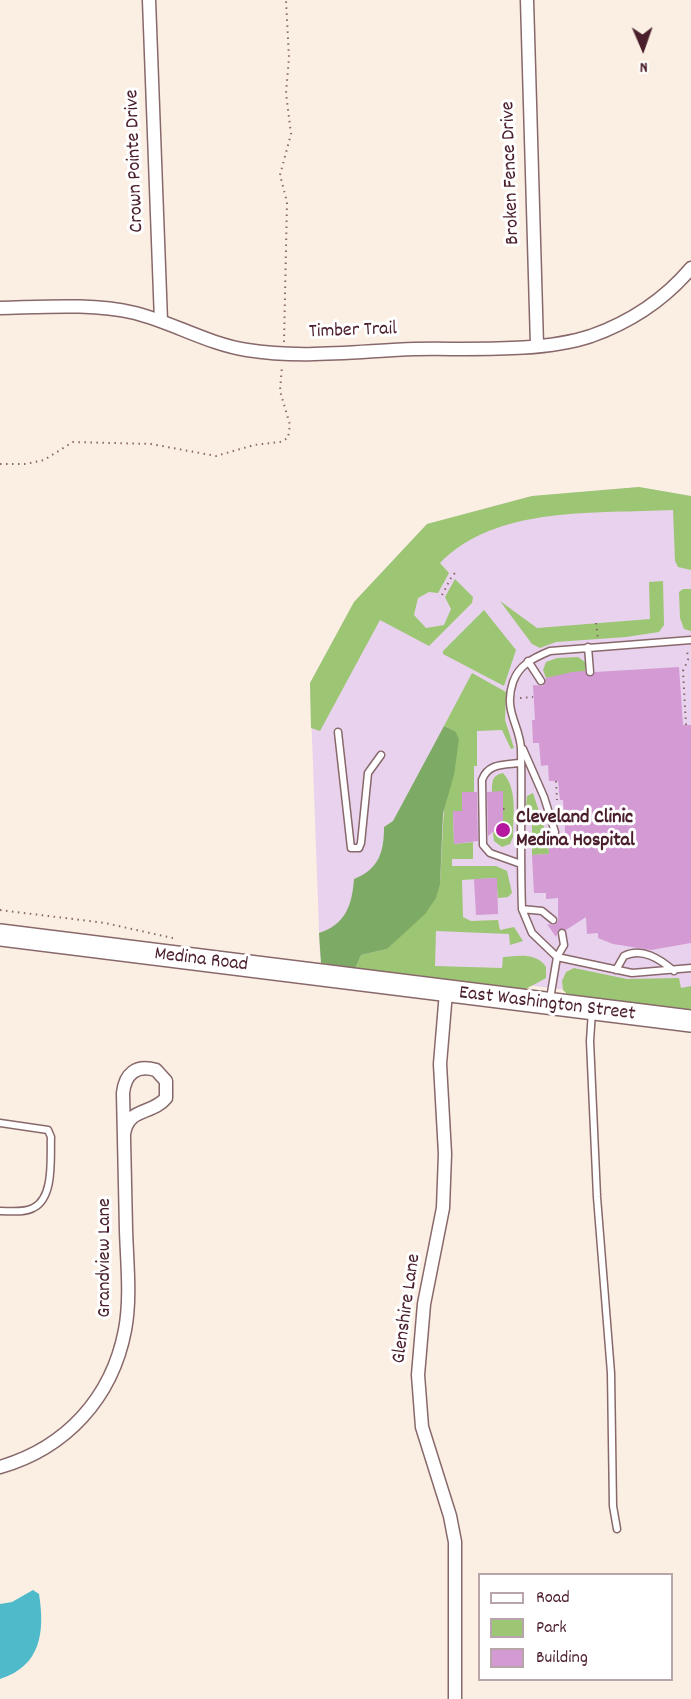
<!DOCTYPE html>
<style>
body{margin:0}
#map{position:relative;width:691px;height:1699px;overflow:hidden;background:#faefe2;font-family:Dekko,sans-serif}
canvas{display:block}
.legend{position:absolute;left:478px;top:1573px;width:195px;height:108px;box-sizing:border-box;background:#fff;border:2px solid #b7a5aa;margin:0;padding:8px 10px;list-style:none;font-size:18px;color:#4a1f2b}
.legend li{display:flex;align-items:center;gap:12px;height:30px}
.legend b{width:30px;border:2px solid #b7a5aa}
.north{position:absolute;left:613px;top:18px;width:60px;height:60px;-webkit-text-stroke:4px #fff;paint-order:stroke;rotate:178deg;font-size:16px;font-weight:700;line-height:24px;text-align:center;color:#4a1f2b}
.north::after{content:'';display:block;margin:auto;width:21px;height:27px;background:#4a1f2b;clip-path:polygon(50% 0,100% 100%,50% 72%,0 100%)}
</style>
<div id="map">
<canvas width="691" height="1699"></canvas>
<ul class="legend">
<li><b style="height:8px;background:#fff"></b>Road</li>
<li><b style="height:16px;background:#9cc673"></b>Park</li>
<li><b style="height:16px;background:#d39ad4"></b>Building</li>
</ul>
<div class="north">N</div>
</div>
<script>
const c = document.querySelector('canvas').getContext('2d');
c.lineJoin = 'round';
function paint(path, color) { c.fillStyle = color; c.fill(path, 'evenodd'); }
function stroke(path, color, width, dash) { c.strokeStyle = color; c.lineWidth = width; c.lineCap = dash ? 'butt' : 'round'; c.setLineDash(dash || []); c.stroke(path); }
function label(font, color, halo, rows, align = 'center') {
  c.font = font + ' Dekko,sans-serif'; c.lineWidth = 6; c.setLineDash([]); c.textBaseline = 'middle'; c.strokeStyle = halo; c.fillStyle = color; for (const [text, x, y, turn = 0] of rows) {
    c.save(); c.translate(x, y); c.rotate((+turn || 0) * Math.PI / 180); c.textAlign = isNaN(turn) ? turn : align; if (halo) c.strokeText(text, 0, 0); c.fillText(text, 0, 0); c.restore();
  }
}
const built = new Path2D(`
 M639,487L691,496V1003L587,993L320,957L310,683L354,602L427,524L532,496Z`);
const green = new Path2D(`
 M639,487L691,496V570L678,567L675,561L673,510C597,514 496,505 440,563L449,573L438,593L429,592L418,598L414,615L426,628L444,625L451,609L445,597L455,579L473,597L472,603L429,646L380,620L320,731L311,728L310,683L354,602L427,524L532,496Z
 M663,581L664,625L659,632L626,637L556,642L540,648L532,644L500,601L537,628L650,619L649,582Z
 M683,589H691V631L684,629L680,618L679,592Z
 M484,610L516,650L504,686L443,654V651Z
 M578,657L585,662V671L546,678L543,670L546,662L557,658Z
 M472,673L506,692L505,720L514,748L511,749L502,730L477,731V766H474V792H462V811L453,812L454,844L473,842V859H452V866H496L507,871L512,893L508,897L498,898L496,878L462,880L463,917L471,921L498,920L500,930L514,927L523,941L510,945L509,934L436,931L435,966L502,968L503,957C519,956 536,952 546,967V978L522,991L355,969L361,955L387,949L405,931L440,884L444,808L455,731L444,726Z
 M503,773C518,789 513,817 513,837L510,844L502,847L494,841L493,833L503,824V792H492C492,782 492,775 503,773Z
 M533,793L548,839L549,854L532,855V811L526,807L527,796Z
 M574,968L627,979L679,978L681,988L691,986V1012L571,998L563,990L562,981L566,972Z`);
const forest = new Path2D(`
 M444,726L455,731L459,739L454,775L443,813L440,884L436,898L425,914L387,949L361,955L355,969L321,963L319,933C346,924 352,905 354,879C379,869 384,852 384,827L393,821Z`);
const water = new Path2D(`
 M33,1590L39,1594C45,1632 41,1666 0,1679V1604L12,1602Z`);
const building = new Path2D(`
 M679,667L683,725H691V943L651,950L613,944L598,938V933L587,934L586,917L566,930L559,929L556,937L547,924L554,925L558,921V898L546,899V893H534L532,855L549,854V846L566,845L563,800H560L558,781H549L548,765L541,766L539,743H533L532,720H535L533,685L543,686L546,678L572,672L585,671L590,677L595,672Z
 M503,791V824L488,836L487,792Z
 M462,792H477L478,841L454,844L453,811H462Z
 M497,878L498,914L476,915L474,879Z`);
const path = new Path2D(`
 M284,342L287,202L280,175L291,134L286,93L289,58L286,0
 M0,464H26L44,460L73,442L151,444L216,456L254,445L280,442L288,438L290,425L280,391L282,366
 M442,595L452,576L458,570
 M596,623L598,639
 M520,698L533,697
 M686,725L683,671L688,660L687,649
 M556,781L557,800
 M503,809H507
 M0,910L105,923L177,939`);
const service = new Path2D(`
 M691,640L550,651C533,658 519,665 513,682C503,711 520,725 521,749C522,802 520,856 522,909L532,933L557,957L632,973L691,968
 M588,647L590,672
 M528,661L541,681
 M338,732L351,848H359L361,843L368,773L381,755
 M523,749L544,797L555,832
 M520,763C504,765 488,763 482,780L483,845L490,853L521,864
 M522,909L542,911L553,920
 M616,970L624,956C642,947 660,959 674,971
 M550,999L557,957L564,945L562,933
 M592,1011L590,1041L597,1197L611,1373L613,1506L617,1529
 M0,1123L48,1130L51,1137C50,1156 55,1198 33,1208C24,1213 10,1211 0,1211`);
const minor = new Path2D(`
 M149,0L161,321
 M527,0L537,345
 M0,308C45,307 91,303 135,313C174,323 208,344 247,350C301,359 360,351 415,349C470,348 539,353 591,336C630,322 664,300 691,268
 M446,992L440,1064L445,1154L443,1208L424,1304L418,1375L422,1427L450,1516L455,1542V1699
 M0,1467C66,1448 112,1398 125,1330C131,1298 127,1263 126,1230C125,1184 124,1139 123,1093C125,1074 136,1064 156,1070L166,1081V1098C152,1115 128,1107 124,1134`);
const trunk = new Path2D(`
 M0,935L691,1021`);
const markers = [
 [503,830,8,"#b5179e"]
];
const streetNames = [
 ["Crown Pointe Drive",136,161,-92],
 ["Broken Fence Drive",512,173,-92],
 ["Timber Trail",353,332,-2],
 ["Medina Road",201,961,7],
 ["East Washington Street",547,1005,7],
 ["Grandview Lane",106,1258,-90],
 ["Glenshire Lane",408,1309,-82]
];
const poiNames = [
 ["Cleveland Clinic",516,819],
 ["Medina Hospital",516,842]
];
paint(built, '#e9d2ed');
paint(green, '#9cc673');
paint(forest, '#7dab65');
paint(water, '#4fbaca');
paint(building, '#d39ad4');
stroke(service, '#88686b', 9);
stroke(minor, '#88686b', 15);
stroke(trunk, '#88686b', 24);
stroke(path, '#88686b', 2, [1.5, 4.5]);
stroke(service, '#fff', 6);
stroke(minor, '#fff', 12);
stroke(trunk, '#fff', 21);
for (const [x, y, r, color] of markers) { const dot = new Path2D(); dot.arc(x, y, r, 0, 2 * Math.PI); c.fillStyle = color; c.fill(dot); stroke(dot, '#fff', 2); }
label('20px', '#4a1f2b', '#fff', streetNames);
label('bold 20px', '#4a1f2b', '#fff', poiNames, 'left');
</script>
